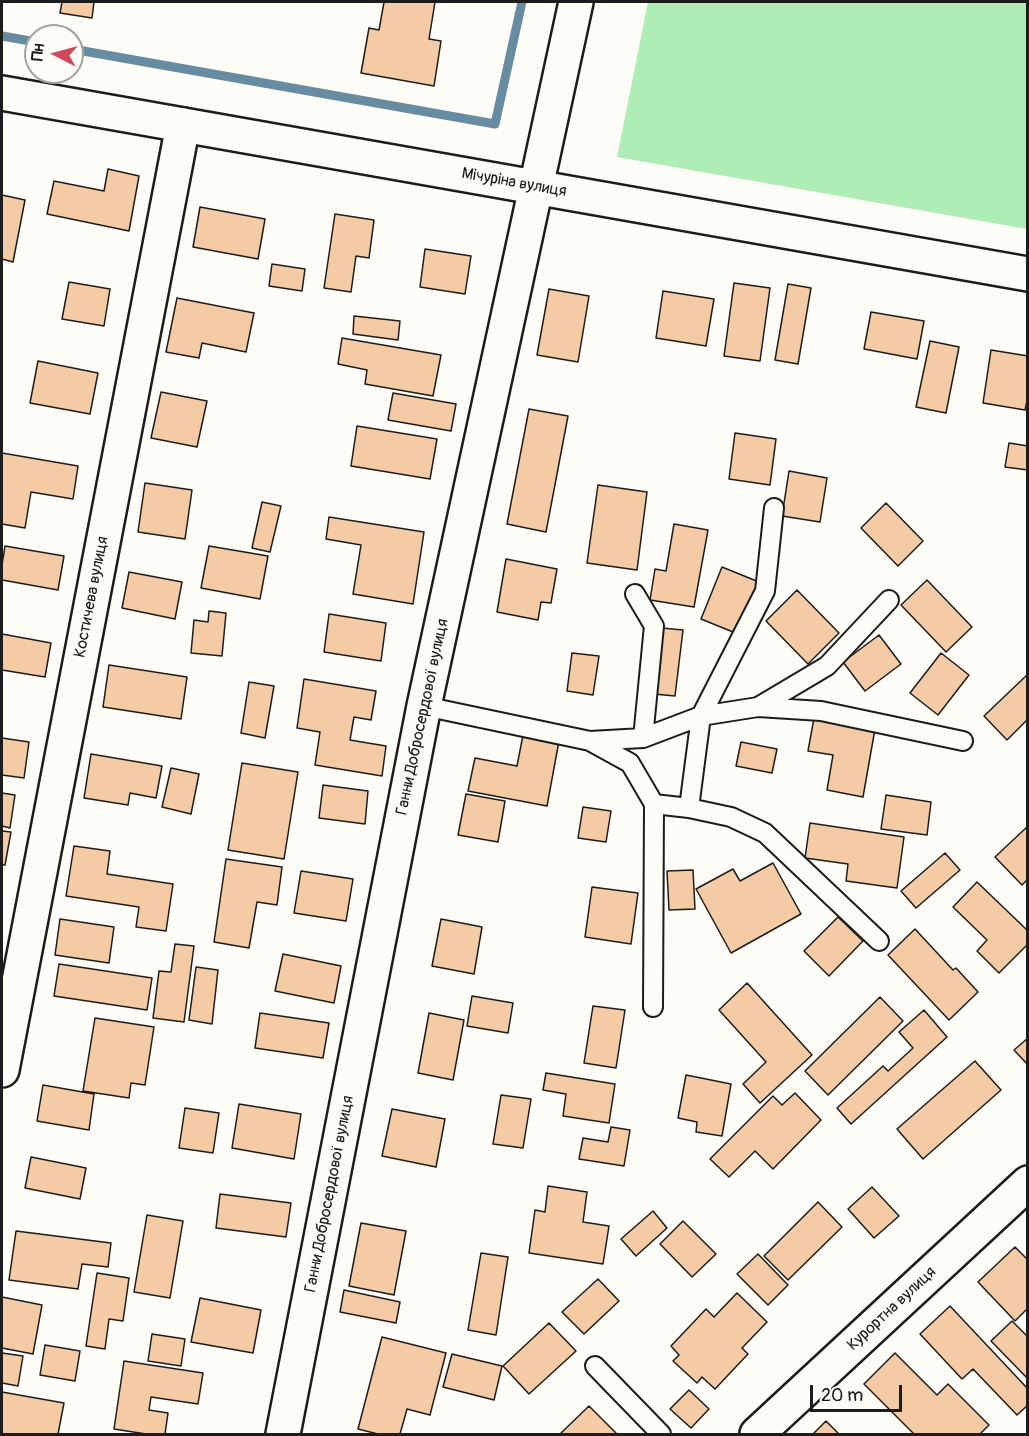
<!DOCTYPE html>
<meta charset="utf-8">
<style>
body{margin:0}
#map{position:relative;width:1029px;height:1436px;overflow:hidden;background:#fdfcf7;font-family:Pangolin,sans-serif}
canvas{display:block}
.frame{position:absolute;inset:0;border:3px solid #1c1c1c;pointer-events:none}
.north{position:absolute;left:24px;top:24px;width:60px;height:60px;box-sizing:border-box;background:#fdfcf7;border:2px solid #a3a29f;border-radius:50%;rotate:276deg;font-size:16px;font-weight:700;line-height:24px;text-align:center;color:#1c1c1c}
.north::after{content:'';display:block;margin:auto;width:21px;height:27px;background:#d1495b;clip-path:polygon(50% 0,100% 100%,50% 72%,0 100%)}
.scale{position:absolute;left:810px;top:1385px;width:92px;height:27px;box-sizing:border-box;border:3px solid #1c1c1c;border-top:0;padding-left:8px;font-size:18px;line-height:21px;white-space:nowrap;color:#1c1c1c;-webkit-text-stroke:4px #fdfcf7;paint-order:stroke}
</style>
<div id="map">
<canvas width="1029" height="1436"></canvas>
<div class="frame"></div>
<div class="north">Пн</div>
<div class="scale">20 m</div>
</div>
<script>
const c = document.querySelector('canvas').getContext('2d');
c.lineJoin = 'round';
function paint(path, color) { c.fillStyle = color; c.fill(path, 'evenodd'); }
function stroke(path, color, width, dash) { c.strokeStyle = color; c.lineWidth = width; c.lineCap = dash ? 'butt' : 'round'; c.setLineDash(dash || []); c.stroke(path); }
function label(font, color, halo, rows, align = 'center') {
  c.font = font + ' Pangolin,sans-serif'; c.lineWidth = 6; c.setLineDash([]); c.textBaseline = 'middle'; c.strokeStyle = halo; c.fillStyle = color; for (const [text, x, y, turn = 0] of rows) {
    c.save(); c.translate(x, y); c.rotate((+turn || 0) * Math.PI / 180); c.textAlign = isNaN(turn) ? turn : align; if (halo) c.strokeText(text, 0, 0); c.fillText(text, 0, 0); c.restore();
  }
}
const green = new Path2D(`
 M648,2H1027V229L617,157Z`);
const stream = new Path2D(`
 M2,36L36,42
 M72,49L495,124L522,2`);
const building = new Path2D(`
 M62,2H94L92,18L60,13Z
 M384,2H435L429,39L441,41L434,86L361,73L369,28L379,30Z
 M108,169L139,176L129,231L47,214L54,181L104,191Z
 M2,195L25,200L13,262L2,259Z
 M200,207L265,219L258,259L193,247Z
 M335,214L374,220L369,258L356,256L351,292L324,288Z
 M425,249L471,256L465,294L420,287Z
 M272,264L305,269L302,291L269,286Z
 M69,282L110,289L104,326L62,319Z
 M734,283L770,288L760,361L724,356Z
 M788,284L811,288L798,364L775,360Z
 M549,289L589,296L578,362L537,355Z
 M663,291L714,299L706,346L656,338Z
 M177,298L254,313L246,352L202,343L199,358L166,352Z
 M871,312L924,321L917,359L864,349Z
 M354,316L400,321L398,340L353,334Z
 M342,338L441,355L433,396L365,384L367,370L338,364Z
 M930,341L959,347L946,413L916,407Z
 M991,350L1028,356V396L1025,410L983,403Z
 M38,361L98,373L90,414L30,403Z
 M161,392L207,401L197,447L151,438Z
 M393,393L456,404L451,431L388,420Z
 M529,409L568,416L546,532L507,524Z
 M357,426L437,439L430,479L351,466Z
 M735,433L776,439L770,485L729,479Z
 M1009,443L1028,446V470L1005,467Z
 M2,453L78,466L73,499L31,492L25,528L2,524Z
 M789,471L827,478L820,522L782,516Z
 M145,483L192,490L185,539L138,532Z
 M598,485L647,492L637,570L587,563Z
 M262,502L281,506L270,552L252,548Z
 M886,503L923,541L898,566L861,528Z
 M329,517L424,532L413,604L353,594L361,545L326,539Z
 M674,524L708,530L694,607L650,600L655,569L666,571Z
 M5,546L64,556L58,590L2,580V565Z
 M209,546L268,556L260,599L201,588Z
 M506,559L557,569L551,603L541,602L538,620L497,612Z
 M722,567L759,582L738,634L701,619Z
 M129,572L182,582L175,619L122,608Z
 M927,580L972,627L946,652L901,605Z
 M797,590L839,633L808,664L766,621Z
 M209,611L226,613L222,656L191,653L194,620L208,622Z
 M329,614L386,623L381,661L324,652Z
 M662,628L683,630L675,696L654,694Z
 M2,634L51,643L45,677L2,670Z
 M879,635L901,664L865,691L843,662Z
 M572,653L599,656L593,695L567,691Z
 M941,653L969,675L938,715L910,693Z
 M109,665L187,677L181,719L103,707Z
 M1028,674V719L1007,740L984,716Z
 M304,679L376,691L371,720L354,717L350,740L386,746L382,776L315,765L320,732L297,728Z
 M249,682L274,686L265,738L241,733Z
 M814,718L875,729L863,797L827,790L833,755L808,751Z
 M523,735L559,741L547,806L468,791L475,758L517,766Z
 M2,738L29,742L24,778L2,775Z
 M741,742L777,749L772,773L736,766Z
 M91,754L162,766L156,798L130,793L128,805L84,798Z
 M242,763L298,772L284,859L228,850Z
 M171,768L199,774L191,814L162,807Z
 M323,785L368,791L365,824L319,818Z
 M2,793L15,795L10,828L2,826Z
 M466,794L505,801L498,842L458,835Z
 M886,795L931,802L927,835L881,829Z
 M583,807L611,811L606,842L578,838Z
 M810,823L904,837L897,888L846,881L848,864L805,858Z
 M1028,826V879L1022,885L995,857Z
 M2,831L11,832L5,865H2Z
 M74,846L110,851L107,874L173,884L166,931L136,927L139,907L66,896Z
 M945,853L960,870L916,908L901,891Z
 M226,859L282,867L277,905L257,902L249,948L214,942Z
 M773,863L801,914L731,953L696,889L733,869L740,881Z
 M693,870L695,909L669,910L667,871Z
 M301,871L353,879L346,921L294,913Z
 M977,882L1028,931V944L999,973L977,951L987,940L953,907Z
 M592,887L638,893L631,944L585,937Z
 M838,917L863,941L829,976L804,951Z
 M60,919L114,927L109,963L55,955Z
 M441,919L482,927L474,974L432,966Z
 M915,929L953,970L956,968L978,992L949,1020L888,955Z
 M175,944L194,946L184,1022L153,1018L159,971L171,972Z
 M283,954L341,966L334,1003L275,991Z
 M59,964L152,978L147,1010L54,996Z
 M196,967L218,970L212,1024L189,1020Z
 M747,983L812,1055L760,1103L743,1084L766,1062L719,1010Z
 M472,996L513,1003L508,1033L467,1026Z
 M880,997L903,1021L828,1095L805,1071Z
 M593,1006L625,1010L616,1068L584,1063Z
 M924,1010L947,1037L851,1124L837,1108L883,1066L888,1071L913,1048L899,1032Z
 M260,1013L329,1023L323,1058L255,1048Z
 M429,1013L464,1020L453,1080L418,1073Z
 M95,1018L154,1027L145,1085L131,1083L129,1098L83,1091Z
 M1028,1038V1065L1014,1050Z
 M975,1061L1001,1090L923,1159L897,1129Z
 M546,1073L615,1084L609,1123L563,1116L566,1094L543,1090Z
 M686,1075L731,1084L722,1136L696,1132L697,1122L678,1118Z
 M43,1085L94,1094L89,1130L37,1121Z
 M795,1093L821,1120L773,1169L755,1151L729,1177L710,1159L773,1096L782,1105Z
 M501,1095L531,1099L523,1148L493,1144Z
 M239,1104L301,1114L294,1159L232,1148Z
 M185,1108L219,1113L213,1153L179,1148Z
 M392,1109L445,1119L436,1167L382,1156Z
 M611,1127L630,1130L624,1166L579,1159L583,1138L608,1142Z
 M31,1157L86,1168L80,1199L25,1188Z
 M548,1186L587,1192L583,1222L609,1226L603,1264L529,1253L535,1210L545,1212Z
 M872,1187L899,1216L874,1238L848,1209Z
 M220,1194L291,1203L286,1237L216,1228Z
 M818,1202L842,1227L788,1280L764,1256Z
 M653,1211L667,1228L636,1256L621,1239Z
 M147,1215L183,1221L170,1298L134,1292Z
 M683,1221L716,1254L692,1277L660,1244Z
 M361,1223L406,1231L394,1295L349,1286Z
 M16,1231L111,1243L108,1267L82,1264L78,1289L9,1280Z
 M1015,1247L1028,1260V1308L1015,1321L978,1282Z
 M481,1253L508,1257L496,1335L468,1330Z
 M758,1254L788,1285L768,1305L737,1274Z
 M97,1273L129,1278L123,1321L109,1319L105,1349L86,1346Z
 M598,1279L619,1301L584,1334L562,1312Z
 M344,1290L400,1302L396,1323L340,1312Z
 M737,1293L767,1322L742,1348L748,1354L715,1389L702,1377L697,1383L673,1361L679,1355L671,1346L706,1309L714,1317Z
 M2,1297L42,1305L33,1354L2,1348Z
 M200,1298L261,1310L253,1353L191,1342Z
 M950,1306L1028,1389V1405L1017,1415L973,1369L962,1379L920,1334Z
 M1012,1321L1028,1337V1379L991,1341Z
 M549,1323L576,1351L529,1394L503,1366Z
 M152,1334L185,1339L181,1366L148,1361Z
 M382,1337L446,1353L430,1415L407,1409L400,1434H378L358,1429Z
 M45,1345L80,1351L75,1381L40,1375Z
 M2,1353L23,1356L18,1386L2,1383Z
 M895,1353L937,1395L948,1384L989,1425L980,1434H914L864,1384Z
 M452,1354L502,1366L494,1400L443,1387Z
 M124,1361L203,1373L198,1404L151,1397L149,1410L168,1413L165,1434H146L114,1429Z
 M689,1390L709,1409L691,1428L670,1409Z
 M2,1392L64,1403L58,1434H2Z
 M589,1406L617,1434H560Z
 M826,1421L839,1434H813Z`);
const lane = new Path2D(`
 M635,594L654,626L643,738
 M424,706L590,741L630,763L654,804L653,1007
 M758,707L827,666L889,600
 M590,741L643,738L701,716L765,591L774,508
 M654,804L689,808L731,817L765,833L879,941
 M689,808L701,716L758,707L821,711L963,741
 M595,1366L661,1434`);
const street = new Path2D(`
 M2,1070L183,125
 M283,1434L424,706L576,2
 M757,1434L1028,1183`);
const secondary = new Path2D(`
 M2,93L1028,274`);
const streetNames = [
 ["Мічуріна вулиця",514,183,10],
 ["Костичева вулиця",92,597,-79],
 ["Ганни Добросердової вулиця",423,717,-78],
 ["Ганни Добросердової вулиця",330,1194,-79],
 ["Курортна вулиця",892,1309,-43]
];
paint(green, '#aeedb5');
stroke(stream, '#678ca2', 9);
paint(building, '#f4cba4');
stroke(building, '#1c1c1c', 1.5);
stroke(lane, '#1c1c1c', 22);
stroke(street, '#1c1c1c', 38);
stroke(secondary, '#1c1c1c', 38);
stroke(lane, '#fdfcf7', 18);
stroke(street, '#fdfcf7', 33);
stroke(secondary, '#fdfcf7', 33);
label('16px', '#1c1c1c', '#fdfcf7', streetNames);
</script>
